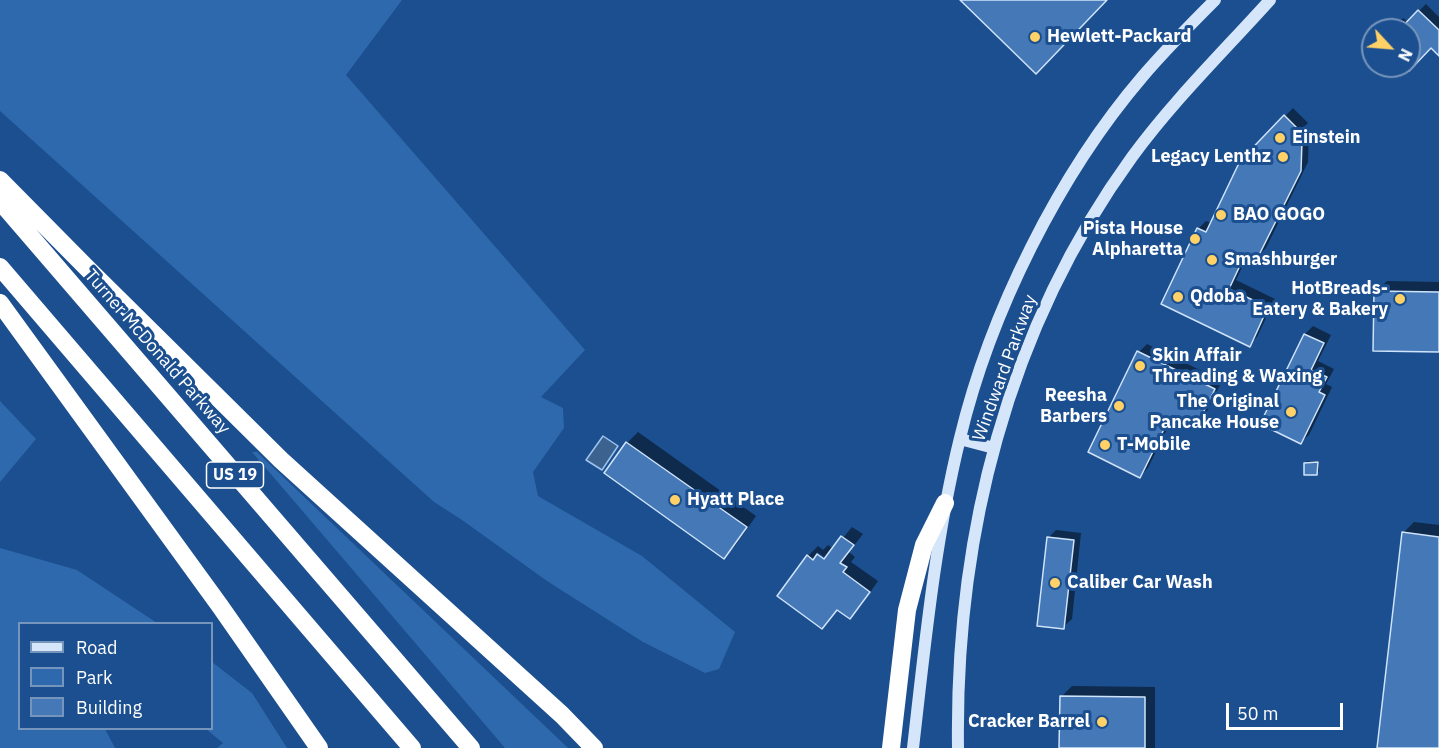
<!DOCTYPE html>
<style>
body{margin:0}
#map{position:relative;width:1439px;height:748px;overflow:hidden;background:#1b4f8f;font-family:"IBM Plex Sans",sans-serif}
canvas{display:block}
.legend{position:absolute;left:18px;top:622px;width:195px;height:108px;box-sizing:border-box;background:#1b4f8f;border:2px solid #7695bc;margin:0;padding:8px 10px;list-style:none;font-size:18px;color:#fff}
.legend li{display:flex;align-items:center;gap:12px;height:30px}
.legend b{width:30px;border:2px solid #7695bc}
.north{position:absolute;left:1361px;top:18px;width:60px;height:60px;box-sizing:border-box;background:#1b4f8f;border:2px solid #7695bc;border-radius:50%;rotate:116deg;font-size:16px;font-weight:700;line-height:24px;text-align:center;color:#fff}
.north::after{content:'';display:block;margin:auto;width:21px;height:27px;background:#ffd166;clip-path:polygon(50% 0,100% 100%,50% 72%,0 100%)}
.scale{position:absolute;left:1226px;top:703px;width:117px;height:27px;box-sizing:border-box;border:3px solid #fff;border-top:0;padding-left:8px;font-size:18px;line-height:21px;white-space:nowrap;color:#fff;-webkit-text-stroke:4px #1b4f8f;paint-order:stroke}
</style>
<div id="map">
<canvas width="1439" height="748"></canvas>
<ul class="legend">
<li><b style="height:8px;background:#d6e6fa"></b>Road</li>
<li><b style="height:16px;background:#2e69ad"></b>Park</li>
<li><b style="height:16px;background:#4478b7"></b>Building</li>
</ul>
<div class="north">N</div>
<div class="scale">50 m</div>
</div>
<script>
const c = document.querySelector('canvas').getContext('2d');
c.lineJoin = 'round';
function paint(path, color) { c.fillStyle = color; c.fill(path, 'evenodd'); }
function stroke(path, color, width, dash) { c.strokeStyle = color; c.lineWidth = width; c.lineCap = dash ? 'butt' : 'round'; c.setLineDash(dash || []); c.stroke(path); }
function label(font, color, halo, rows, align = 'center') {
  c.font = font + ' "IBM Plex Sans",sans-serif'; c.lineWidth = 6; c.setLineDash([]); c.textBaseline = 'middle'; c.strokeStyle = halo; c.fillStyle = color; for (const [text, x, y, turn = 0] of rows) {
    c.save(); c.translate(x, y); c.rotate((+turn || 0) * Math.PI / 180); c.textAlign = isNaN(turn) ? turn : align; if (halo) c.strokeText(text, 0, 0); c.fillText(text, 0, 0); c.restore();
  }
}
const green = new Path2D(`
 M0,0H402L346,75L585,350L541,397L563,408L564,428L533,472L538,496L642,556L735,632L719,669L705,673L643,642L547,581L462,520L434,502L0,111Z
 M0,401L36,439L0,482Z
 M252,452H257L568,748H505Z
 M0,548L77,570L157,623L20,624V728L105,729L115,748H0Z
 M212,662L252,693L287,748H217L223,743L206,729L212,728Z`);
const water = new Path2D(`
 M603,436L618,446L602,470L586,460Z`);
const shadow = new Path2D(`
 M1426,4L1439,17V54L1431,46L1405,73L1399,67L1396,70L1391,66H1409V30H1392L1403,18L1408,22Z
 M1293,108L1308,123L1304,127L1309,132L1308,162L1266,248L1258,256L1254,254L1249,258L1247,257L1236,280L1275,299L1257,337L1249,345L1163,304L1198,229L1206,221L1212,223L1241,162Z
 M1387,281L1439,282V351L1376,291Z
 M1313,326L1331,335L1318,361L1334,369L1326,384L1332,387L1309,435L1301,442L1262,423L1305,334Z
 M1147,344L1222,381L1203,419L1195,427L1173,417L1148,468L1140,476L1139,352Z
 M638,432L756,516L735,546L724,557L627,443Z
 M1307,461H1319V471L1317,473L1305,463Z
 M1414,522L1439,525V748H1378L1403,533Z
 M852,527L863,534L849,552L855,557L851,562L878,581L860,607L850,617L838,609L822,627L808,556L818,546L823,550L828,545L834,549ZM817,552L831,562L817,555Z
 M1056,530L1081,533L1072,619L1063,627L1048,538Z
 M1072,686L1155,687V748H1061V697Z`);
const building = new Path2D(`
 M960,0H1107L1036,74Z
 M1418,10L1439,30V56L1431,48L1409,71V30H1399Z
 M1284,115L1301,132L1297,136L1302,141L1301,171L1258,257L1252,255L1250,260L1244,257L1229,289L1268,307L1250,347L1161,304L1197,228L1206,232L1240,161Z
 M1374,291L1439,292V352L1373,351Z
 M1304,334L1324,343L1311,370L1327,377L1319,392L1325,395L1301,444L1260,424Z
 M1137,351L1215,389L1195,429L1170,417L1140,478L1088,452Z
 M626,442L747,527L724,559L604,473Z
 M1318,462L1317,475H1304V463Z
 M1402,532L1439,537V748H1377Z
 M841,536L854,545L840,563L847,567L843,572L870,592L850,619L837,610L822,629L777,596L807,555L813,560L817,554L824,559Z
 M1047,537L1074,540L1064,629L1037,626Z
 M1060,696L1145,697V748H1059Z`);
const secondary = new Path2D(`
 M960,439L994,448
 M913,748C925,644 935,540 960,438C990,313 1059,174 1143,76C1166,49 1190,25 1215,0
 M958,748C955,538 1007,329 1132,157C1173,101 1223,52 1270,0`);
const motorway = new Path2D(`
 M0,180L86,267L281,460L562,715L594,748
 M0,201L471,748
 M0,267L412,748
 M0,303L220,606L319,748
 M891,748L907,610L924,545L945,503`);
const markers = [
 [1035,37,6,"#ffd166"],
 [1280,138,6,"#ffd166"],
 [1283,157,6,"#ffd166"],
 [1221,215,6,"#ffd166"],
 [1195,239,6,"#ffd166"],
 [1212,260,6,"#ffd166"],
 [1178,297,6,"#ffd166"],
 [1400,299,6,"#ffd166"],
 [1140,366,6,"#ffd166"],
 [1119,406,6,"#ffd166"],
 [1291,412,6,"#ffd166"],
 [1105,445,6,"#ffd166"],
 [675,500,6,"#ffd166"],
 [1055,583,6,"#ffd166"],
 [1102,722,6,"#ffd166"]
];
const shields = [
 [235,475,57]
];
const shieldNames = [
 ["US 19",235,475]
];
const poiNames = [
 ["Hewlett-Packard",1047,37],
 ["Einstein",1292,138],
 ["Legacy Lenthz",1271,157,"right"],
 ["BAO GOGO",1233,215],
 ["Pista House",1183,229,"right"],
 ["Alpharetta",1183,250,"right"],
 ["Smashburger",1224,260],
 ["HotBreads-",1388,289,"right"],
 ["Eatery & Bakery",1388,310,"right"],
 ["Qdoba",1190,297],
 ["Skin Affair",1152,356],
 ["Threading & Waxing",1152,377],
 ["Reesha",1107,396,"right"],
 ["Barbers",1107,417,"right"],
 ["The Original",1279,402,"right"],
 ["Pancake House",1279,423,"right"],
 ["T-Mobile",1117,445],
 ["Hyatt Place",687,500],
 ["Caliber Car Wash",1067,583],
 ["Cracker Barrel",1090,722,"right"]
];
const streetNames = [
 ["Turner McDonald Parkway",157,352,49],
 ["Windward Parkway",1005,368,-70]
];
paint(green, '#2e69ad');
paint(water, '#3c6290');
stroke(water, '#9cc4f0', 1.5);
paint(shadow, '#0007');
paint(building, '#4478b7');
stroke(building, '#cfe3fa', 1.5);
stroke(secondary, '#d6e6fa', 12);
stroke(motorway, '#fff', 18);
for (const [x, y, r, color] of markers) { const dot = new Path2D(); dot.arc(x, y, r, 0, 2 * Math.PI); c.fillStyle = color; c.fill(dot); stroke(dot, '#1b4f8f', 2); }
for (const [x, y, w] of shields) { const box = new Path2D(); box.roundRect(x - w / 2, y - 13, w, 26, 4.5); c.fillStyle = '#1b4f8f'; c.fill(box); stroke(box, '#fff', 1.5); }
label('bold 16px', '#fff', null, shieldNames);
label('bold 18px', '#fff', '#1b4f8f', poiNames, 'left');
label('18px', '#fff', '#1b4f8f', streetNames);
</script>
